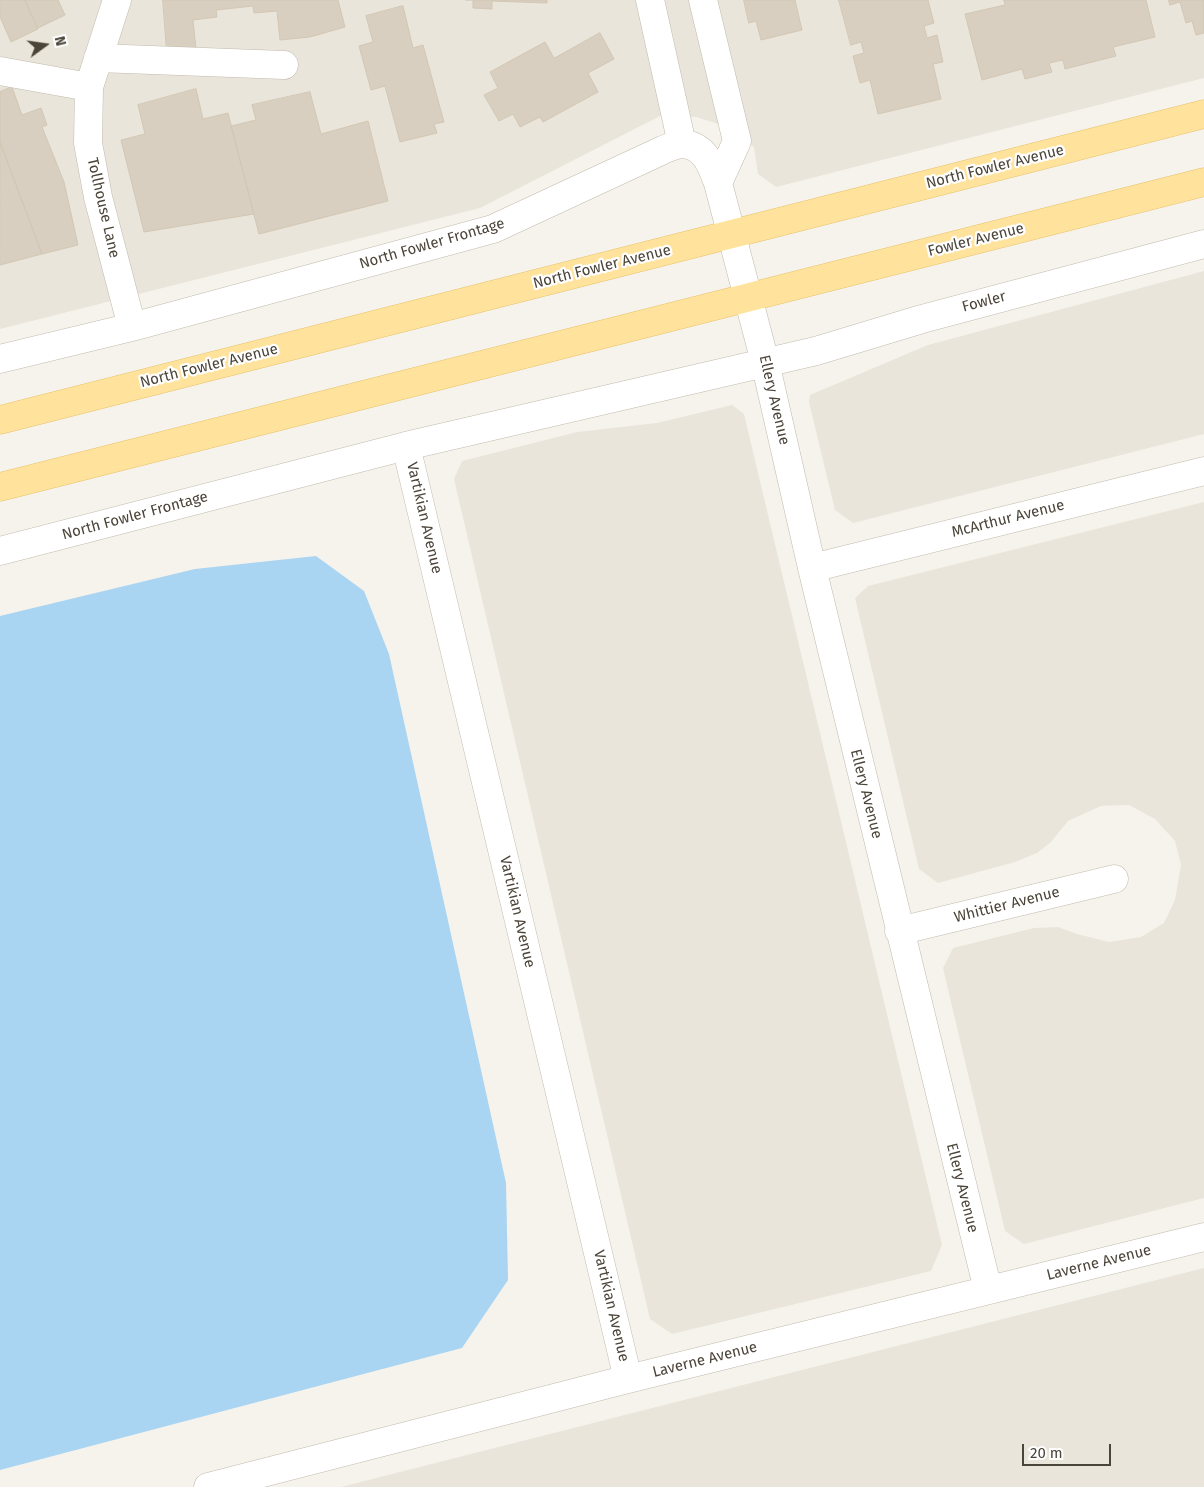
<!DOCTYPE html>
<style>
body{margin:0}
#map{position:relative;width:1204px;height:1487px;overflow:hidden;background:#f6f3ec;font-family:"Fira Sans",sans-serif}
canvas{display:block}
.north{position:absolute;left:20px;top:20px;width:50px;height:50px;-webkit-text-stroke:4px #fff;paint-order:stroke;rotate:76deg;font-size:14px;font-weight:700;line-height:20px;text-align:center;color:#4b4439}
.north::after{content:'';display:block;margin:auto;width:18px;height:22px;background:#4b4439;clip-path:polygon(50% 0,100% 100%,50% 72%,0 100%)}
.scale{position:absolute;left:1022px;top:1444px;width:89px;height:22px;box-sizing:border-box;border:2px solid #4b4439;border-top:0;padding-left:6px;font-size:15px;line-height:18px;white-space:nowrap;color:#4b4439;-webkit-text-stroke:4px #fff;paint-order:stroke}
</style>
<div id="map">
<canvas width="1204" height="1487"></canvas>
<div class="north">N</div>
<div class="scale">20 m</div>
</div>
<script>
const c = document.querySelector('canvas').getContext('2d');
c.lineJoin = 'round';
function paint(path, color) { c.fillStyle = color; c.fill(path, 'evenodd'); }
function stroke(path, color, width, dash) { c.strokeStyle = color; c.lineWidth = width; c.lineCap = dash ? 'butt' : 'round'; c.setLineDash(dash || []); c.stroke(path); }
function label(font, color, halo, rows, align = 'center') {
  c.font = font + ' "Fira Sans",sans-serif'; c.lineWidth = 4.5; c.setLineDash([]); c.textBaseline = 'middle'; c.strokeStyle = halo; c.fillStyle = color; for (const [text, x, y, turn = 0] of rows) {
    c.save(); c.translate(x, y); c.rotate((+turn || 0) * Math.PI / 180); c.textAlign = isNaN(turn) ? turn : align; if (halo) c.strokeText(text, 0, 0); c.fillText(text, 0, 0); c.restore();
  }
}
const residential = new Path2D(`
 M0,0H1204V78L776,187L758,174L754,147L725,126L696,117L662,115L480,208L0,329Z
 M1204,271V434L853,523L835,510L809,402L810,395L928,345Z
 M732,405L744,414L942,1245L931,1271L672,1334L650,1319L454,479L462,461L577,432L657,423Z
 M1204,502V1198L1024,1244L1005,1231L943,968L953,948L1034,928L1058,927L1077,934L1109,942L1141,937L1164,923L1175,900L1181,865L1175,841L1155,819L1129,805L1101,806L1068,821L1051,842L1037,853L1015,862L938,883L919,869L855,598L868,586Z
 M1204,1268V1487H341Z`);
const water = new Path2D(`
 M316,556L364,591L389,654L506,1183L508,1280L462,1348L0,1470V616L195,569Z`);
const building = new Path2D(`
 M0,0H25L38,29L11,42L0,17Z
 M25,0H58L65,15L38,28Z
 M163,0H338L345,27L310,37L280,40L277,11L254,13L253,6L216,10L217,17L193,20L196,49L167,52Z
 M466,0H547V3L492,1V9L473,8V0Z
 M744,0H795L802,30L761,40L756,21L749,23Z
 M839,0H928L934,23L924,26L927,38L937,35L943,62L933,64L941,99L878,114L870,80L860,83L853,56L864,53L861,42L851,45Z
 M1004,0H1146L1155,37L1113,47L1116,56L1065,69L1063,60L1049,63L1052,72L1025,79L1022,69L982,80L965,14L1005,5Z
 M1169,0H1204V33L1196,35L1192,21L1186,23L1180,2L1170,5Z
 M403,6L413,48L423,45L444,122L434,124L437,133L400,142L385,86L371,90L359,46L373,42L366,16Z
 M600,33L614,59L588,73L598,92L543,122L540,117L520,127L513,114L499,121L484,95L498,88L490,72L545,42L554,58Z
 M12,87L22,115L41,108L47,125L42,127L64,182L78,245L42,254L0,142V92Z
 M196,89L203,119L228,113L254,214L144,232L121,140L145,134L138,105Z
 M310,92L321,134L368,121L388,201L259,234L231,126L256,120L252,105Z
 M0,142L42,254L0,265Z`);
const minor = new Path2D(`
 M117,0L89,87L88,143L98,197L132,327
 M650,0L682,144
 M703,0L737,141L718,183
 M98,58L284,65
 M0,71L89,87
 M0,359L132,327L493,229L663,150C668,148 676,144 682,144C705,145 711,165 718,183L765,362L812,568L988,1290
 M406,446L628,1379
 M0,551L406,446L816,351L922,319L1204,244
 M812,568L1204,471
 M899,931L1114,879
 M208,1487L628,1379L1204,1237`);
const major = new Path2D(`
 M0,420L1204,114
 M0,487L1204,182`);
const streetNames = [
 ["North Fowler Avenue",995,167,-14],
 ["Tollhouse Lane",103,208,77],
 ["Fowler Avenue",976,240,-14],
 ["North Fowler Frontage",432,244,-16],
 ["North Fowler Avenue",602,267,-14],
 ["Fowler",984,302,-15],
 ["North Fowler Avenue",209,366,-14],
 ["Ellery Avenue",774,400,77],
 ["North Fowler Frontage",135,516,-15],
 ["Vartikian Avenue",424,518,77],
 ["McArthur Avenue",1008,519,-14],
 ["Ellery Avenue",866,794,76],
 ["Whittier Avenue",1007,905,-14],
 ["Vartikian Avenue",517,912,77],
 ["Ellery Avenue",962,1188,76],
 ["Laverne Avenue",1099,1263,-14],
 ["Vartikian Avenue",611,1306,77],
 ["Laverne Avenue",705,1360,-14]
];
paint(residential, '#eae5da');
paint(water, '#a9d4f2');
paint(building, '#d8cfc1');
stroke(building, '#d3c7b4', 1);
stroke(minor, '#c2bbae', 29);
stroke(major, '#e6c16a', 29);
stroke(minor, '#fff', 28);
stroke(major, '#ffe39c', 28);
label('15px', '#4b4439', '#fff', streetNames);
</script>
